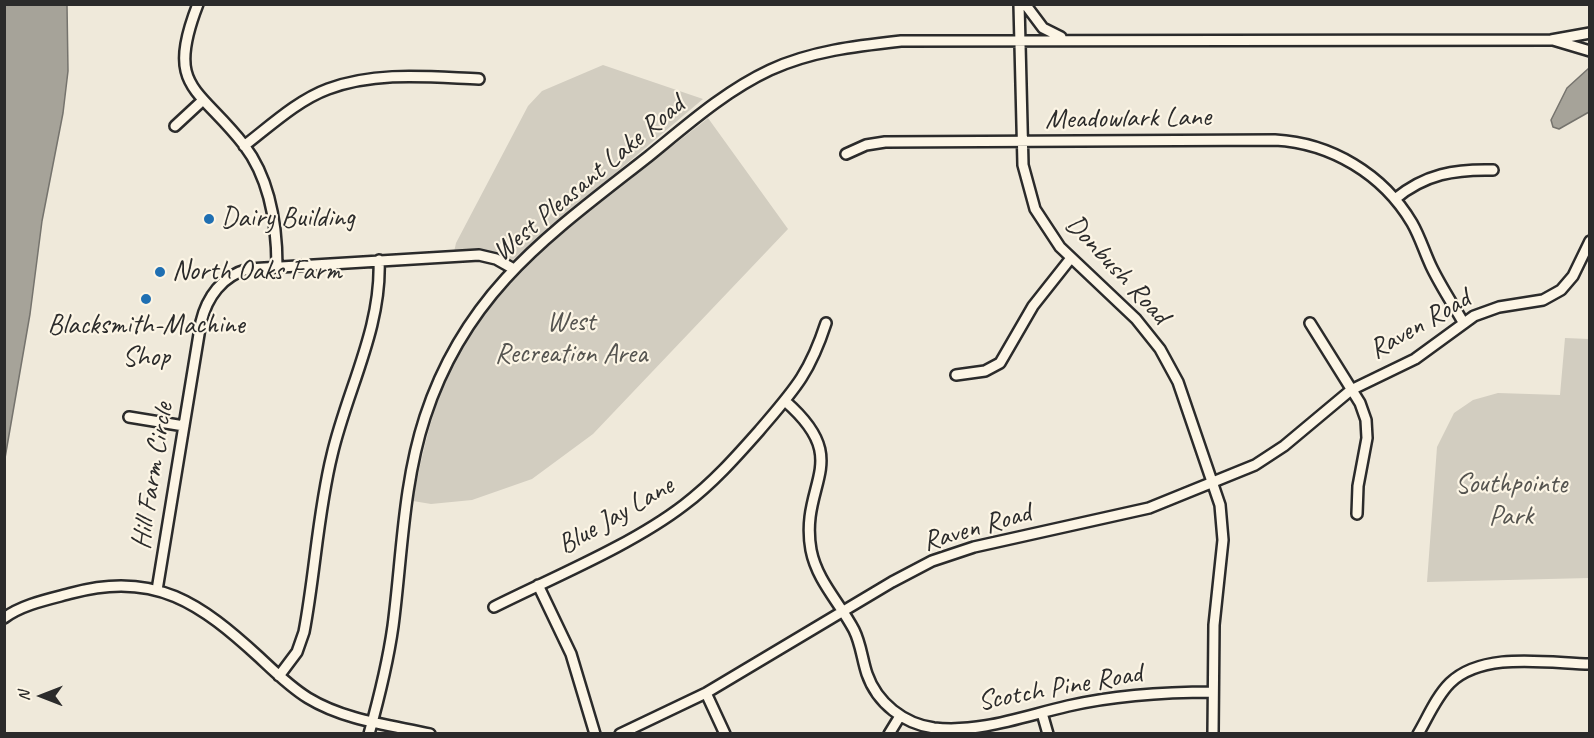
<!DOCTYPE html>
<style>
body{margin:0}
#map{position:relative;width:1594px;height:738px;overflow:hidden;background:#efe9da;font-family:Caveat,sans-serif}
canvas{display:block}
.frame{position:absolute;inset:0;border:6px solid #2b2b2b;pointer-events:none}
.north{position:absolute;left:12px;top:666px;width:60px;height:60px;-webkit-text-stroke:4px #fcf5e5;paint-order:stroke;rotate:270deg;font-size:16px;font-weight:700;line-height:24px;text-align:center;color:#2b2b2b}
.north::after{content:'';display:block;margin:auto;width:21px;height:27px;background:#2b2b2b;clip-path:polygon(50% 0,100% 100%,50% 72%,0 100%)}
</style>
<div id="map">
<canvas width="1594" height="738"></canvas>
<div class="frame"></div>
<div class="north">N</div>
</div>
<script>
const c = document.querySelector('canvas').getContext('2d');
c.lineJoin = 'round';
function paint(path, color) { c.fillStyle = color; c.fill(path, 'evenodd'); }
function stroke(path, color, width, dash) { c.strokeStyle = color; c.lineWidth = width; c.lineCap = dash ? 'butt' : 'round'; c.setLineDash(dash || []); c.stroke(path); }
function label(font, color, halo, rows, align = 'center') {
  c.font = font + ' Caveat,sans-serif'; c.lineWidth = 4.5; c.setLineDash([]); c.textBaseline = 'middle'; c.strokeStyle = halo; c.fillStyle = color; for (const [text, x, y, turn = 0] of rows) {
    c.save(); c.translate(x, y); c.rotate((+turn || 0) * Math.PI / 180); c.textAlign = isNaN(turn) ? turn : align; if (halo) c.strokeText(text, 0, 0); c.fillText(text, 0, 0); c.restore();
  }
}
const green = new Path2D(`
 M603,65L703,99L513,260L480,253L454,252L456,243L528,106L542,91Z
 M708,118L788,229L593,434L532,479L472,500L431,504L413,501C423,449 434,397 461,350C512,260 627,183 708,118Z
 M1565,338L1589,339V578L1427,582L1437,447L1454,413L1473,400L1498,393L1560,395Z`);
const water = new Path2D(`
 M5,4L67,5L68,71L63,113L42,221L30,314L5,458Z
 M1589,68V112L1559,129L1553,127L1551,120L1567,88Z`);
const minor = new Path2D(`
 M198,4C165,89 198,86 244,145C270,179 277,226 277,267
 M1019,4L1023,165L1035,209L1060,247L1136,319L1160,349L1178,382L1220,505L1223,540L1214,625L1213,734
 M1025,4L1043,28L1061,37
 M1553,40L1590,51
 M175,126L202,101
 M244,146C270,126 298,100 328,89C377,71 429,77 479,79
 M846,154L866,145L885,142L1275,140C1331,143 1383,174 1412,223C1420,237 1424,251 1431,266C1440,285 1452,303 1463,322
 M1395,199C1425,174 1455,169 1493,170
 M1310,323L1360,403L1366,420L1367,438L1358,486L1357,514
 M956,375L985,371L1000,363L1033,306L1071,258
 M785,401C855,462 799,482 811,550C817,581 840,603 854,630C861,644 862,659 867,674C877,703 904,724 934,728C981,733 1024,716 1068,706C1116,695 1164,692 1213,692
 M129,417L184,426
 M538,585L571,654L595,734
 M157,590L201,322C207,297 222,276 248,269L479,255L496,259L512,268
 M494,607C554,577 632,545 684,505C713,483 736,457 759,431C794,390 809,375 826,323
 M4,618C23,604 50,599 72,593C155,570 201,604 259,657C275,672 290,687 308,698C344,720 389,725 430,734
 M279,676L297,652L304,632C315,574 318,511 332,455C347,390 382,328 379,260
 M706,693L725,734
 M1042,713L1048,734
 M369,734C379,698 388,662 393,626C402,557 403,484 425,417C466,291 550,234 649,156C687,125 725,91 770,70C811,51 856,46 901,41L1551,40L1590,33
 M620,734L706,693L892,582L932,561L974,547L1149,508L1255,465L1284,446L1351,390L1415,359L1474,316L1499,307L1543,300L1561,290L1573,276L1590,241
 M889,734L900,716
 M1418,734C1428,717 1436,697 1450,683C1483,651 1547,663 1590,664`);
const markers = [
 [209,219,6,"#1f6fb2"],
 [160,272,6,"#1f6fb2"],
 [146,299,6,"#1f6fb2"]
];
const streetNames = [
 ["Meadowlark Lane",1128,119,-1],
 ["West Pleasant Lake Road",589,179,-40],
 ["Donbush Road",1117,270,47],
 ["Raven Road",1420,325,-30],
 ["Hill Farm Circle",153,476,-81],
 ["Blue Jay Lane",616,516,-30],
 ["Raven Road",977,528,-16],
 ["Scotch Pine Road",1060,688,-10]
];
const poiNames = [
 ["Dairy Building",221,219],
 ["North Oaks Farm",172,272],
 ["Blacksmith-Machine",146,326,"center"],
 ["Shop",146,358,"center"]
];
const parkNames = [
 ["West",571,323],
 ["Recreation Area",571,355],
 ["Southpointe",1511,485],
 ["Park",1511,517]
];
paint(green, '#d2cdc0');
paint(water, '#a6a399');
stroke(water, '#75736d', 1.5);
stroke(minor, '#2b2b2b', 14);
stroke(minor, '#fcf5e5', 9);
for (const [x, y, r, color] of markers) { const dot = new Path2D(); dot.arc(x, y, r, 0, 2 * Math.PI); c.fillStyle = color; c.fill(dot); stroke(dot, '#fcf5e5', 2); }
label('28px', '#2b2b2b', '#fcf5e5', streetNames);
label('28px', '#2b2b2b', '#fcf5e5', poiNames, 'left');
label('28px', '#555450', '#fcf5e5', parkNames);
</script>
